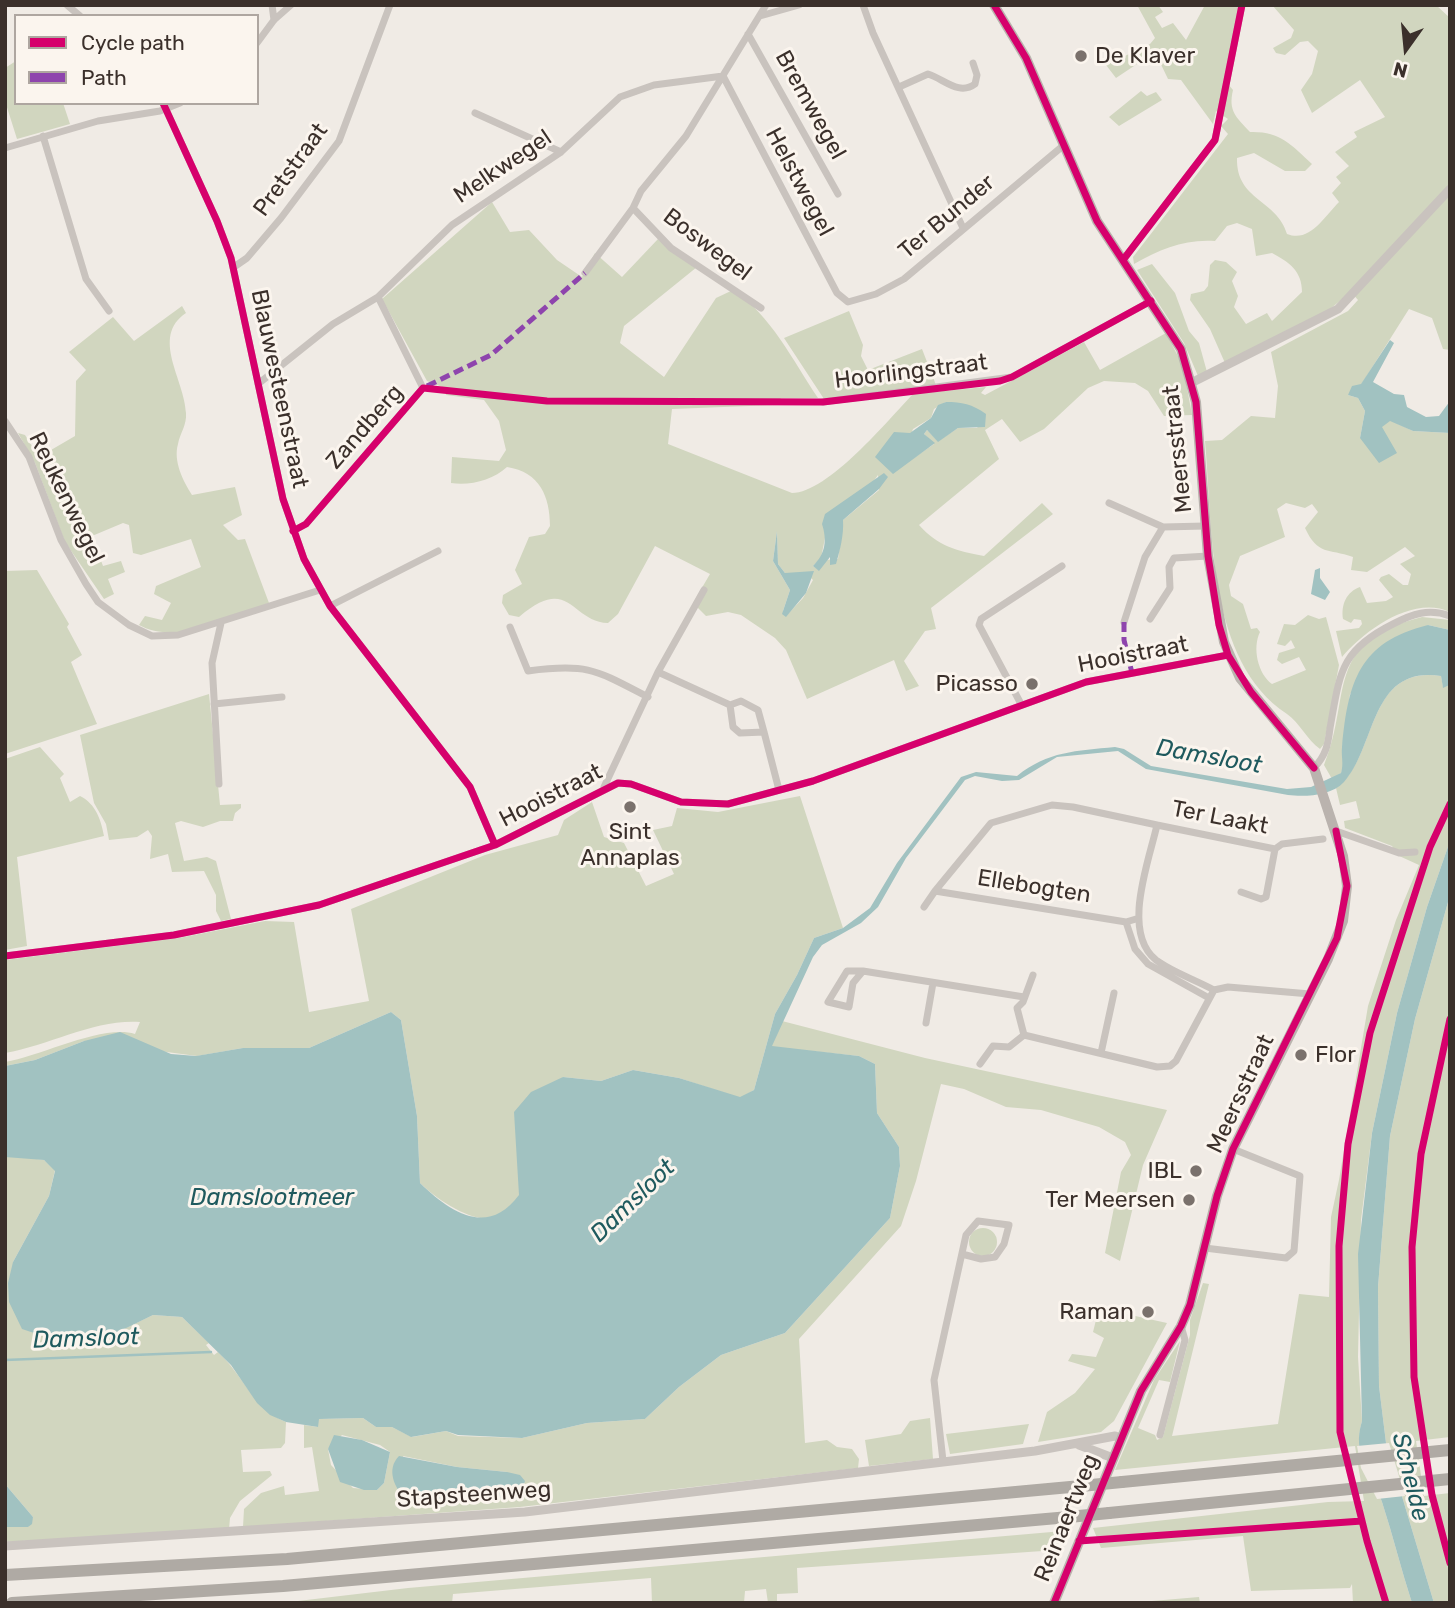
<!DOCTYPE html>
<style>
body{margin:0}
#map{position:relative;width:1455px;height:1608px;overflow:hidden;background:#f0ebe5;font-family:Rubik,sans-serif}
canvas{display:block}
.frame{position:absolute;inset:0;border:7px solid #3b302b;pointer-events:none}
.legend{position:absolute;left:14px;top:14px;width:245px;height:91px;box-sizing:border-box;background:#fbf5ee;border:2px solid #aea6a0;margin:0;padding:9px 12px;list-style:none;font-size:21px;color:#3b302b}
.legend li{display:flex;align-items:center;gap:14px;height:35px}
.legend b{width:35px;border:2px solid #aea6a0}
.north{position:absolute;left:1371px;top:14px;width:70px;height:70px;-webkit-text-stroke:5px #fbf5ee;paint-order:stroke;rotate:195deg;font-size:19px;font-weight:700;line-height:28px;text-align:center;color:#3b302b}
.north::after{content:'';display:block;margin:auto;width:24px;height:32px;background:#3b302b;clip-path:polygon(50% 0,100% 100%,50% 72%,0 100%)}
</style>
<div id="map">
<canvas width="1455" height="1608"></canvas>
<div class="frame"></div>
<ul class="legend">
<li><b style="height:9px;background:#d6006c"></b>Cycle path</li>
<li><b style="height:9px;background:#8e44ad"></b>Path</li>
</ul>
<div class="north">N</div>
</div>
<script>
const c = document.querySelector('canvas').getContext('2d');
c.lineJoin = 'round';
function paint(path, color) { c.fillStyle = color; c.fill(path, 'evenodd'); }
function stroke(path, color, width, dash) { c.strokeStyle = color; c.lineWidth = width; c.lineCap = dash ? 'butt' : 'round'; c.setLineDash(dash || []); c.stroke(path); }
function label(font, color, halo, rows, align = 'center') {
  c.font = font + ' Rubik,sans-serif'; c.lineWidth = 6; c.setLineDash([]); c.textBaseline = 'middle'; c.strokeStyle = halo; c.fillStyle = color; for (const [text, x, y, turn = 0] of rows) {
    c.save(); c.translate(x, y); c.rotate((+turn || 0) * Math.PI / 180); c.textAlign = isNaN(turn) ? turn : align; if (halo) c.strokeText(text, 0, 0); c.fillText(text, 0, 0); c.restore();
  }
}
const green = new Path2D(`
 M1137,5H1158L1163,12L1155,17L1162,28L1173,23L1186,40L1205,5H1239L1222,88L1228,84L1233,90C1228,111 1236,117 1250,132C1279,131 1291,144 1312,164L1305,171H1285L1254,153L1237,158C1236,201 1277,199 1287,234C1310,243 1324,217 1339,202L1332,193L1341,183L1336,177L1349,166L1335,152L1357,137L1354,132L1385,117L1360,80L1312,113L1301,90L1312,74L1318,51L1308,41L1300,42L1285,55L1276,53L1273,48L1291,38L1294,30L1272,5H1436L1450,18V350L1443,349L1432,318L1409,309L1361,385L1348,395L1358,398L1365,411L1360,438L1390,420L1413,431L1450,433V612C1413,595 1365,630 1342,657L1336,631L1359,628L1362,624L1361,620L1354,619L1351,623L1343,619C1341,605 1346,592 1360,587L1367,603L1386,601L1393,597L1379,580L1381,577L1389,574L1403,585H1408L1411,574L1400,564L1415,556L1405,547L1367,572L1351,570L1353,557C1328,548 1318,556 1305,528L1318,512L1312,504L1305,508L1286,503L1277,509L1285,537L1240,556L1229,585L1231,596L1243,604L1251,629L1257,628L1260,632C1252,648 1258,674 1272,684L1306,670L1299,657L1282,664L1277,660L1279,653L1295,648L1291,640L1285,646L1277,644L1284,624L1295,625L1308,615L1319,619L1326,617L1339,665L1324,744L1320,749C1307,740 1300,723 1287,714C1207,661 1213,532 1205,441L1222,440L1251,416L1275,418L1278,386L1271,352L1348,311L1358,300L1351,292L1325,313L1225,363L1210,329L1190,300L1191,294L1204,291L1208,286L1210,265L1215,260L1226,262L1237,272L1232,281L1238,296L1234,307L1246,324L1267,313L1272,321L1302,292C1302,271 1289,262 1272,253L1256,256L1252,229L1237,223L1227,226L1215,241C1184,239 1161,249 1134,264L1133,257L1228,134L1221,126L1228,119L1216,111L1213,124L1181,80L1168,79L1155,52L1116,78L1106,65L1150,44L1155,38Z
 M16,61V103H63L70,124L17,139L5,101V68Z
 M1141,91L1147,96L1156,92L1162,100L1119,126L1109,117Z
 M492,202L510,232L529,230L557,260L582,277L595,253L622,277L658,239L697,267L624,326L620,343L664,377L716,298L733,290C771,315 793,361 818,398H781L775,405L672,409L668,444L792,493C828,493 888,420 913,394L986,387L981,393L985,395L1084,342L1100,370L1166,333L1183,366L1192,415L1164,416L1148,391L1135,383L1104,381L1088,388L1044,429L1020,442L1002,419L985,430L999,459L919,525C938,546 956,551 984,556L1042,503L1053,514L931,608L936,629L925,631L904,661L919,686L906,691L894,660L807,699L786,650L775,638L741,615L728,612L706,616L693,603L710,574L655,546L618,614L608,623C571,622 570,573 519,617L509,615L502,603L503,595L522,584L515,570L529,537L545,534L550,526C550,497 540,472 507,467C493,480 470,486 451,483L452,457L499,461L506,450L499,421L484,400L446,395L445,388L427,381L382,299ZM946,402L978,428H958L938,441L927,430L924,434L934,444L899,468L913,429L931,418L934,409ZM878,475L879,490L843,520L838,559L825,560L819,570L813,566L821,558L826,533L848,500L873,482ZM777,531L778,564L785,573H806L813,580L803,598L786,616L783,611L790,590L773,561Z
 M1152,264L1175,293L1189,331L1199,343L1207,372L1198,376L1184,343L1137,270Z
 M182,306L186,313C150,337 185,380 186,413C187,425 180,433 178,444C173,461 183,481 192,495L235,487L242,515L223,525L238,540L245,539L269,603C232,617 178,646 139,625L145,616L162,620L171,603L154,594L156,586L201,567L191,539L141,555L133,553L129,525L123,523L92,536L103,566L121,561L125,572L108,579L114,594L104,599L65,542L35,463L18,433L25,435L39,457L75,436L76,381L86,370L69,352L113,317L134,341Z
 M849,311L863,345L861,356L868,370L922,349L936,385L824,399L784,338Z
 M37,570L69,624L67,627L82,655L71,662L97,724L5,754V571Z
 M1422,617L1450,620V630L1428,625L1350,694L1342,750L1344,764L1341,773L1332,779L1324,765C1353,695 1322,642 1422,617Z
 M1450,672V841L1427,907L1397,1013L1372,1133L1361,1220L1358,1357L1362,1421C1352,1456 1373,1471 1382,1502C1393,1536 1401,1569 1412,1603H1353L1352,1584L1350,1588L1251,1591L1243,1536L1101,1548L1093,1528L1328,1502L1364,1501L1355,1446L1115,1470L1154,1380L1180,1341L1170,1382L1159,1380L1138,1428L1155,1435L1157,1440L1163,1437L1190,1335V1320L1203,1283L1209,1284L1172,1436L1278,1424L1299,1294L1329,1297L1331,1217L1339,1180L1368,1006L1396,920L1419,865L1397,855L1392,846L1345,828L1344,821L1360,818L1356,801L1340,805L1336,788C1379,757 1364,665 1441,676L1443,687Z
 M209,694L220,805L241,804V808L235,813L233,821H220L203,827L181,821L175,823L184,861L207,857L216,861L231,919L221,921L216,911V895L204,871L172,872L168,854L150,859L152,836L148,830L137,837L109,840L106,824L94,803L80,735Z
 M40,747L64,774L60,778L70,802L80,796C96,804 101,820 104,836L17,857L27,946L5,950V759Z
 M800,796L843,928L814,938L797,975L775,1014L754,1090L740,1098L679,1078L633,1070L601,1081L563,1077C549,1108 532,1139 521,1170C518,1178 522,1189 519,1197C499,1243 443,1205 420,1183L417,1116L401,1020L391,1012L309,1048H243L197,1056L84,1041L35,1060L5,1066V1062C42,1056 102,1024 135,1034L140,1022C94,1019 51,1045 5,1053V960L179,938L265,921L294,922L309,1012L369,1001L351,909L485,855L558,835L564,820L592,802L604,837L624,843L646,886L674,874L653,830L672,826L677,808L718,812Z
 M1450,895V1437L1416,1441L1424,1496L1450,1493V1603H1434L1386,1443L1379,1386L1378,1287L1390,1136L1415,1019Z
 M782,1021L925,1058L1167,1110L1143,1165L1120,1261L1105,1253L1121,1172L1131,1155L1125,1142L1099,1127L1041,1110L1006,1107L964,1089L941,1084L916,1181L901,1226L799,1339L805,1443L827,1440L837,1447L852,1449L859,1459L858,1468L520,1507L243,1527L244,1509L261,1493L284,1486L285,1495L319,1491L312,1447L304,1448V1425L318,1427V1419L363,1418L376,1427H392L412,1437L446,1431L458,1436L522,1438L587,1423L645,1419L679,1387L721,1355L785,1333L890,1218L900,1166L899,1147L877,1113L875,1064L859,1056L771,1047ZM342,1435L380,1445L390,1452L384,1483L377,1490L353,1488L331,1465L328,1449ZM403,1456L457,1467L507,1472L509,1498L413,1500Z
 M16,1156L44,1160L55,1170L49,1196L13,1262L40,1335L115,1333L153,1315L182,1317L209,1343L206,1345L214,1355L218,1352C243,1375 253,1408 286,1422L285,1443L281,1448L241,1450L243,1472L270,1471L272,1475L240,1501L230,1518L229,1529L5,1542V1527H28L33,1517L5,1484V1157Z
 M969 1242a14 14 0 1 1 28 0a14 14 0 1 1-28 0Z
 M1099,1308L1167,1323L1114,1421L1101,1432L1038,1442L1047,1412L1075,1393L1095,1369L1068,1361L1072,1354L1096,1357L1104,1338L1093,1332Z
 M930,1418L933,1459L869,1466L865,1440L901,1434L910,1421Z
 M1029,1424L1023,1444L950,1454L946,1434Z
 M1063,1531L1057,1550L797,1568L798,1593L777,1594V1603H768L766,1589L745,1591L744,1603H652L651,1578L453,1594L452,1603H281L408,1588Z
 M1199,1597L1200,1603L1140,1602Z`);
const water = new Path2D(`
 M1390,340L1394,343L1373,382L1394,394L1404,395L1407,407L1426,417L1439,416L1450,401V433L1413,431L1390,421L1382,427L1397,453L1379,463L1360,438L1365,411L1358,398L1348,395L1352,386L1361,384Z
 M946,402C962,402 972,404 986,414L985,427L958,428L938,442L927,430L924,434L935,443L893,474L875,457L894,432L910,433L931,418L938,405Z
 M884,473L888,477L879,489L843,520C844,535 840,550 836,564L830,565V557L819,571L813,566C826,553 827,540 822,524L825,514Z
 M777,531L778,564L785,573L814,571L806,593L786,617L782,614L790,590L773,561Z
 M1320,568V578L1330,592L1325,600L1311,594L1315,570Z
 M1428,625L1450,630L1449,685L1443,688L1441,676C1370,665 1377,745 1344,782C1331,796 1305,797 1288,795L1146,769L1118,751L1057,757L1019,780L1002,781L975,776L965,780L906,858L878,907L861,923L822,945L813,957L772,1046L859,1056L875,1064L877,1113L899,1147L900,1166L890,1218L785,1333L721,1355L679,1387L645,1419L587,1423L522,1438L458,1435L446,1431L411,1437L392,1427H376L363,1418L319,1419L318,1427L286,1422L270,1415L257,1403L231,1365L182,1317L153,1315L116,1333L40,1335L22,1329L9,1302L8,1283L13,1262L49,1196L55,1171L44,1160L5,1157V1066L35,1060L84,1041L120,1032L171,1054L196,1056L243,1048H309L391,1012L401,1020L417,1116L420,1183C451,1213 488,1237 519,1195L514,1112L531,1092L563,1077L601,1081L633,1070L679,1078L740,1097L754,1090L775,1014L797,975L814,938L843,928L870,908L897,863L961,777L976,772L1017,776C1048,751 1076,751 1115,747L1124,749L1151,766L1287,789L1311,787L1341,773C1344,763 1341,757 1342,747C1348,682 1359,642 1428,625Z
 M1450,841V895L1415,1019L1390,1136L1378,1287L1379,1386L1386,1443L1434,1603H1412C1401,1569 1393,1536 1382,1502C1372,1470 1351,1457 1362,1421L1358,1254L1372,1133L1397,1013L1427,907Z
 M334,1435L362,1440L390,1452L384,1483L377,1490H364L340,1482L328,1449Z
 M399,1456L457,1467L507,1472L520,1475L525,1481L522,1490L509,1498L406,1499C394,1488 386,1469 399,1456Z
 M5,1484L33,1517L32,1524L28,1527H5Z`);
const pier = new Path2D(`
 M1389,1443L1405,1496L1377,1499L1361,1468L1357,1446Z`);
const stream = new Path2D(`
 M5,1360L211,1352`);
const minor = new Path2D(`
 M67,5L80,16
 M272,5L274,20
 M863,5L873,33L963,228
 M760,16L799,5
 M748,34L838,194
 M257,43L274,20L291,5
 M723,76L837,293L848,302L876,294L904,279L1064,145
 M899,87L928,74C944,79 959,96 975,84L977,75L973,63
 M163,103L217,221L231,258L283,499L304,559L330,606L470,787L495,845
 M475,113L561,152
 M43,136L86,279L109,311
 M5,148L98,121L160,111L180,103
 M633,208L671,248L761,308
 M1123,260L1215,140L1242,5
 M234,267L247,258L281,218L339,141L390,5
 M585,273L633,208L641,191L686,136L766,5
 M258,384L333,324L378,297L452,225L561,152L620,97L654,85L723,76
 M823,402L1012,377L1151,301
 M5,421L29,457L61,540L86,584L98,602L129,625L152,636L178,635L320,590
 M1109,503L1163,527L1145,557L1124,622
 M1163,527L1205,526
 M293,531L306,524L423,388L378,297
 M330,606L438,551
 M1150,619L1170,588L1169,567L1174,558L1208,556
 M510,627L528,671C588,663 596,670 648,697
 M658,672L730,705L733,727L740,733L764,732L779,790
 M214,704L282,697
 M1021,704L979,625L981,619L1062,566
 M730,705L741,701L758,710L764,732
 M1314,768C1326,755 1328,745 1330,728C1340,674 1339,651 1393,624C1412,614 1429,608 1450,616
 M219,784L212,663L221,623
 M604,787L658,672L704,590
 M1157,825L1275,849L1266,897L1261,899L1241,892
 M1336,831L1399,853L1415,852
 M1275,849L1282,844L1323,839
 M924,907L935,891
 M1136,919L1126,922L935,891L991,823L1052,805L1073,807L1157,825C1149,861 1121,932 1156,960C1172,972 1196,980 1214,990
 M1126,922L1135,949L1148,964L1209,998
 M5,956L174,935L319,905L495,845L618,783L631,784L681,802L728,804L813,781L1086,682L1228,655
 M863,971H847L828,1002L849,1007L853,983L863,971L1024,997
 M1033,975L1023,1002L1017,1008L1024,1035L1157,1067L1170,1066L1176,1061L1214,990L1228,987L1310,994
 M926,1023L933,983
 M1101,1053L1114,993
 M980,1064L993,1046L1009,1047L1024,1035
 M1205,1248L1286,1258L1294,1251L1300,1176L1233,1149
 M1160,1435L1185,1340L1181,1326
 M943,1461L934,1380L966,1235L978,1221L1009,1225L1004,1244L995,1257L981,1259L962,1254`);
const tertiary = new Path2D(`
 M1193,382L1338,309L1450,189
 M1079,1445L1113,1458
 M5,1546L525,1512L1035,1451L1115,1436L1120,1438`);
const secondary = new Path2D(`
 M994,5L1026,58L1097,221L1181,349L1196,402L1208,556L1224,642L1240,678L1314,768L1343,856L1347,886L1343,921L1328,959L1233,1149L1217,1196L1190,1305L1181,1326L1141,1391L1054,1603`);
const motorway = new Path2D(`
 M1122,1482L1450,1450
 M1109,1513L1450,1479
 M5,1575L287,1559L1081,1486
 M12,1603L283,1586L1069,1517`);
const motorwayBridge = new Path2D(`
 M1081,1486L1122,1482
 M1069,1517L1109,1513`);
const quiet = new Path2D(`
 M427,386L491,355L585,273
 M1124,622V640L1132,673`);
const cycleway = new Path2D(`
 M994,5L1026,58L1097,221L1181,349L1196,402L1208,556L1219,625L1228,655L1251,692L1314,768
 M163,103L217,221L231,258L283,499L304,559L330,606L470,787L495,845
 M1123,260L1215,140L1242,5
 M293,531L306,524L423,388L547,401L823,402L1000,381L1012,377L1151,301
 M5,956L174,935L319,905L495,845L618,783L631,784L681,802L728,804L813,781L1086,682L1228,655
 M1450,1019L1421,1154L1412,1247L1414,1377L1432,1495L1450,1563
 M1079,1541L1362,1521
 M1054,1603L1141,1391L1181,1326L1190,1305L1217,1196L1233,1149L1337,938L1347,886L1336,831
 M1386,1603L1367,1541L1340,1432L1339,1246L1348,1144L1370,1033L1430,847L1450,804`);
const markers = [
 [1081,56,7,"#7a716c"],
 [1032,684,7,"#7a716c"],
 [630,807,7,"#7a716c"],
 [1301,1055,7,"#7a716c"],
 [1196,1171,7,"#7a716c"],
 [1189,1200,7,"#7a716c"],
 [1148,1312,7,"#7a716c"]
];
const poiNames = [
 ["De Klaver",1095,56,"left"],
 ["Picasso",1018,684],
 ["Sint",630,832,"center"],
 ["Annaplas",630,858,"center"],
 ["Flor",1315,1055,"left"],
 ["IBL",1182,1171],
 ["Ter Meersen",1175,1200],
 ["Raman",1134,1312]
];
const streetNames = [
 ["Bremwegel",810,105,61],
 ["Melkwegel",503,167,-34],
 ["Pretstraat",291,170,-54],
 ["Helstwegel",799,182,62],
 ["Ter Bunder",947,217,-40],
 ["Boswegel",707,245,37],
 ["Hoorlingstraat",911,372,-7],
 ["Blauwesteenstraat",279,389,78],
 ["Zandberg",365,427,-49],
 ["Meersstraat",1178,449,-96],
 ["Reukenwegel",66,498,64],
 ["Hooistraat",1133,655,-11],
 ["Hooistraat",551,796,-27],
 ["Ter Laakt",1220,818,11],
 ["Ellebogten",1034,887,9],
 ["Meersstraat",1241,1094,-65],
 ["Stapsteenweg",474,1495,-4],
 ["Reinaertweg",1067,1518,-68]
];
const waterNames = [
 ["Damsloot",1209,757,10],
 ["Damslootmeer",272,1198],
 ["Damsloot",633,1201,-44],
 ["Damsloot",86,1339,-2],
 ["Schelde",1410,1477,76]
];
paint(green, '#d1d6bf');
paint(water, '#a1c2c1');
paint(pier, '#f0ebe5');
stroke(stream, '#a1c2c1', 2.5);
stroke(minor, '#c9c3be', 7);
stroke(tertiary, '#c9c3be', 9);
stroke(secondary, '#bab3ae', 10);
stroke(motorway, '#afaaa4', 12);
stroke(motorwayBridge, '#afaaa4', 12);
stroke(quiet, '#8e44ad', 5, [10, 5]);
stroke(cycleway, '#d6006c', 7);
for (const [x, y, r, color] of markers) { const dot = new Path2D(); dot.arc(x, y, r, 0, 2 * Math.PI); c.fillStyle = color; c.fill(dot); stroke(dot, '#fbf5ee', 2.5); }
label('23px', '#3b302b', '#fbf5ee', poiNames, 'right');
label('23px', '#3b302b', '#fbf5ee', streetNames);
label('italic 24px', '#1f5a5e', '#fbf5ee', waterNames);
</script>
